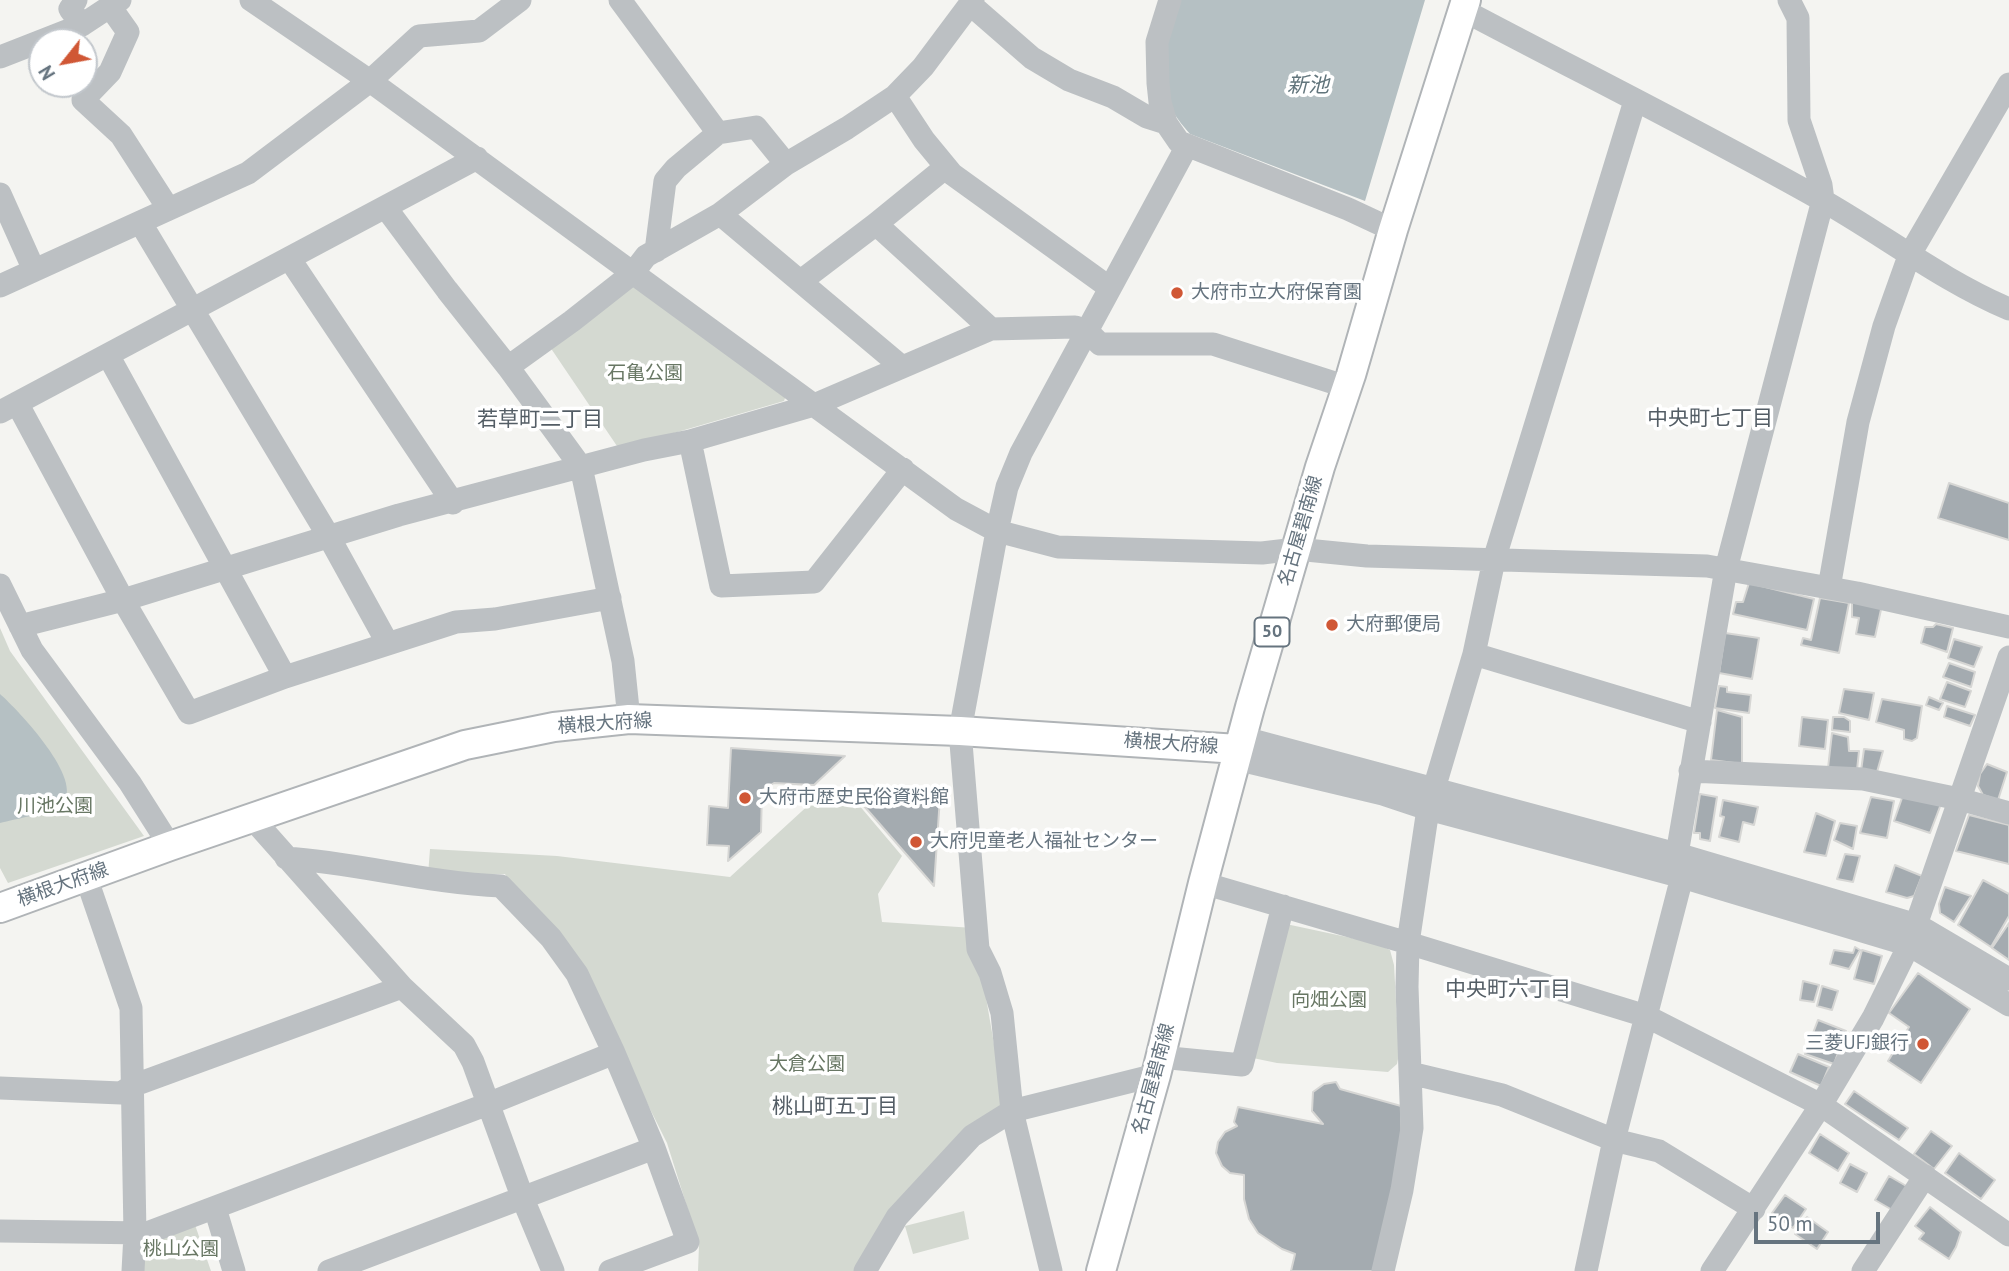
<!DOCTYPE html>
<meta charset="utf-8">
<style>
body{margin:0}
#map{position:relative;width:2009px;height:1271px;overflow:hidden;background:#f4f4f1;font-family:"PT Sans",sans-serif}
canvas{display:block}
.north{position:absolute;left:28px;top:28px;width:70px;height:70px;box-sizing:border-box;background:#fff;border:2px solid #c2c7cc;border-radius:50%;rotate:239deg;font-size:19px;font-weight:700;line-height:28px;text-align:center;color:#66747f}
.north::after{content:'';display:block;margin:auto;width:24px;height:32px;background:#d05735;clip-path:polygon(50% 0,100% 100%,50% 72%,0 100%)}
.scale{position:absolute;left:1754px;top:1212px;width:126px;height:32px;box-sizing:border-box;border:4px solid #66747f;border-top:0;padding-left:9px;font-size:21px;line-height:24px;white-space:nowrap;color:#66747f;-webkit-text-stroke:5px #fff;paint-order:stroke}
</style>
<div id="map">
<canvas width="2009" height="1271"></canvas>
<div class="north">N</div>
<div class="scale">50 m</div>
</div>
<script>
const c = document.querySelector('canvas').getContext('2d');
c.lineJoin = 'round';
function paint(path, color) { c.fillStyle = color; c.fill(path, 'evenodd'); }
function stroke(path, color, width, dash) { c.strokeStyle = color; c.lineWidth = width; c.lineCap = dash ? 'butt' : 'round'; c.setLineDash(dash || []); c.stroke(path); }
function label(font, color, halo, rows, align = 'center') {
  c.font = font + ' "PT Sans","Noto Sans JP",sans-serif'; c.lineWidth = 7; c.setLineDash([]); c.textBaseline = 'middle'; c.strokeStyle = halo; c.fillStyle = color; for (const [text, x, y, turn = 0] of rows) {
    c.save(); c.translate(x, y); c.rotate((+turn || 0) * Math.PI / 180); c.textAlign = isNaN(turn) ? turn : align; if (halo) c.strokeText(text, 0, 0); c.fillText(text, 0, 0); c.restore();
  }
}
const green = new Path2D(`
 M630,282L786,395L784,401L619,449L550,347Z
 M0,628L10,651L144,836L8,883L0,868Z
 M853,798L902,856L878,894L882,922L974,928L1004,1102L860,1271H698L699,1245L667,1143L617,1043L520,901L505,874L428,875L430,849L557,856L730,877L813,801L836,807Z
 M1286,924L1375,943L1390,950L1394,965L1399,1054L1397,1064L1388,1072L1277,1063L1248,1057Z
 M964,1211L969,1239L913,1254L905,1226Z
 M194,1222L211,1271H138L139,1242Z`);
const water = new Path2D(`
 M1176,0H1425L1365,201L1190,134C1184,127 1178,120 1173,112C1154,82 1164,31 1176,0Z
 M0,694C18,710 86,781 62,804C52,813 15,819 0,823Z`);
const building = new Path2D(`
 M1949,483L2009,503V540L1938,518Z
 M1749,583L1814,599L1807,630L1733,614L1736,602H1743Z
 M1820,598L1849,603L1839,653L1801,645L1803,638L1811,640Z
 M1852,600L1882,605L1875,637L1856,634L1859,618L1852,617Z
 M1936,624L1953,628L1947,652L1921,643L1925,627H1933Z
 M1725,633L1759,638L1752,679L1719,673Z
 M1954,639L1982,647L1974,667L1948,658Z
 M1949,663L1975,672L1971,687L1943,677Z
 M1947,682L1971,691L1965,707L1940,699Z
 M1719,686L1727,687V692L1751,695L1749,713L1715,708Z
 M1844,689L1874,693L1869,720L1839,713Z
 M1929,697L1943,703L1939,710L1926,705Z
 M1882,699L1922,706L1917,738L1912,741L1904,739V730L1876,722Z
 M1947,706L1975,715L1970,726L1944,717Z
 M1717,710L1742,717V764L1711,760Z
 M1802,717L1828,720L1825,749L1799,746Z
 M1833,717H1844L1850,721V732L1832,730Z
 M1832,733L1848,737L1849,751H1859L1857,770L1828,768Z
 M731,748L845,756L814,785L774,783L762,790L761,832L728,861L729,846L707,845L709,806L728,808Z
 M1864,749L1883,751L1877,772L1861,771Z
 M1987,764L2007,772L1998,800L1983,795L1978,786L1980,774Z
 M850,790L940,797L934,886Z
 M1700,794L1717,797L1710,841L1700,839V833H1694Z
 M1903,795L1941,804L1930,833L1894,821Z
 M1871,797L1894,801L1887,838L1860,833Z
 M1723,800L1758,807L1754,825L1743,822L1739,842L1719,837L1724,817L1720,816Z
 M1816,813L1835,821L1826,856L1804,852Z
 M1969,815L2009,825V864L1956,851Z
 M1840,823L1857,826L1853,849L1834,840Z
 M1845,854L1860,856L1853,882L1837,879Z
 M1895,865L1922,876L1914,896L1907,898L1886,892Z
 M1983,880L2009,894V916L1991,947L1958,925Z
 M1945,887L1971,896L1954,922L1940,913L1939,904Z
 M2009,923V960L1992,948Z
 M1855,947L1860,950L1849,969L1830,964L1834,950L1853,953Z
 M1862,950L1882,956L1874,984L1854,979Z
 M1918,973L1970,1009L1921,1083L1888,1061L1909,1027L1889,1013Z
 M1803,981L1819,985L1814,1002L1800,1000Z
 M1822,986L1838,991L1832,1010L1817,1006Z
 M1818,1020L1846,1031L1834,1064L1805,1054Z
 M1798,1054L1829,1067L1821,1086L1790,1072Z
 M1336,1082L1340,1089L1401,1106L1402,1148L1376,1271H1291L1295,1254L1282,1249L1258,1233L1249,1219L1244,1199V1175L1230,1173L1222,1166L1216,1153L1218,1142L1225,1132L1237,1126L1234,1122L1238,1107L1323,1124L1312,1111L1313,1092L1324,1084Z
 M1854,1091L1908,1128L1899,1140L1845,1104Z
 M1931,1131L1952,1146L1934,1169L1914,1154Z
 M1820,1134L1849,1153L1838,1171L1809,1153Z
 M1959,1153L1995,1180L1981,1199L1945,1173Z
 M1850,1164L1867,1173L1857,1192L1840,1183Z
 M1889,1176L1908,1187L1894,1211L1875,1200Z
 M1785,1195L1806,1209L1793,1228L1772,1213Z
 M1930,1207L1961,1232L1956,1247L1949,1259L1919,1239L1924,1233L1915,1226Z
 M1807,1217L1828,1232L1817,1249L1795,1234Z`);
const minor = new Path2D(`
 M76,0L70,9L82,25
 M251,0L370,81L956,509L997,531L1058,547L1262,553L1296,549L1367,556L1707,566L1857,593L2009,627
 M620,0L718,133L756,127L786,164
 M1170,0L1157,42L1158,83L1160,102L1166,123L1179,142L1348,209L1393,230
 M970,4L1032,58L1069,80L1113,97L1147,117L1166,123
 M111,8L128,32L110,72L83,100L121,135L168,208
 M1463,10C1582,73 1703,133 1820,199C1884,235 1941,280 2009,309
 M0,57L82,25L120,0
 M895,96L924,140L952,174L1110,288
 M1635,101L1494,560L1474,654L1700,722
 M0,194L34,270
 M386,208L447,290L508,367L581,467L623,661L629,719
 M720,214L902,367
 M140,222L329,537L388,644
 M876,224L991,329
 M656,251L665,181L676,168L718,133
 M289,258L453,503
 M801,281L876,224L946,167
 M0,286L248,173L370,81L419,36L479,31L520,0
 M108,355L285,677
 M508,367L572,321L633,273L646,256L720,214L786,164L847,128L895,96L923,67L973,0
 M17,403L123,600L189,713L285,677L456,622L495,619L610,598
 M0,412L477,158
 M690,441L721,586L814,582L903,469
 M0,585L32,650L130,783L170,846
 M1829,588L1858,422L1884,326L1909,256L2009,84
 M20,626L123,600L399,515L644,450L690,441L814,405L991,329L1075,327L1087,331L1100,344H1213L1347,387
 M1241,737L1677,854L1917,925L2009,979
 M1236,759L1383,794L1428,809L1682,877L1909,945L2009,1005
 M1690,771L1863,779L1959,799L2009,813
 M252,818L402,987L464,1045L473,1062L523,1199L553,1271
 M286,858C358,863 428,883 501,886L551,938L577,974L614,1053L654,1148L688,1242L610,1271
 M86,877L131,1008L135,1234L133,1271
 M1203,883L1408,943L1646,1016L1821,1105L2009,1235
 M1160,1057L1242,1065L1283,906
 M1410,1073L1502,1095L1614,1140L1659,1151L1754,1209
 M0,1088L121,1093L132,1086L402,987
 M215,1208L234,1271
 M0,1231L147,1233L488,1104L614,1053
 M329,1271L654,1148
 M865,1271L897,1217L972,1136L1012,1111L1156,1075
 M1051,1271L1012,1111L1002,1013L990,973L978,949L960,731L997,531L1007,487L1021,453L1187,146
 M1383,1271L1402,1190L1412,1128L1407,987L1408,943L1428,809L1474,654
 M1586,1271L1614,1140L1682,877L1677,854L1726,569L1823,200L1821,185L1799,120L1798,18L1789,0
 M1712,1271L1821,1105L1873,1018L1909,945L2009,657
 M1863,1271L1925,1176`);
const major = new Path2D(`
 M0,908L170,846L465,745L554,727L629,719L960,731L1238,749
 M1101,1271L1156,1075L1203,883L1250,707L1320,467L1351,375L1393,230L1466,0`);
const markers = [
 [1177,293,7,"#d05735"],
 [1332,625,7,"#d05735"],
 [745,798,7,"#d05735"],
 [916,842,7,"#d05735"],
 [1923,1044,7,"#d05735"]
];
const shields = [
 [1272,632,35]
];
const shieldNames = [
 ["50",1272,632]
];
const poiNames = [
 ["大府市立大府保育園",1191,293],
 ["大府郵便局",1346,625],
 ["大府市歴史民俗資料館",759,798],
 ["大府児童老人福祉センター",930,842],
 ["三菱UFJ銀行",1909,1044,"right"]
];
const parkNames = [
 ["石亀公園",645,374],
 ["川池公園",55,807],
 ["向畑公園",1329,1001],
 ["大倉公園",807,1065],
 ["桃山公園",181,1250]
];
const streetNames = [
 ["名古屋碧南線",1301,531,-74],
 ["横根大府線",605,724,-4],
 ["横根大府線",1171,744,4],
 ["横根大府線",63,885,-20],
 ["名古屋碧南線",1154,1079,-75]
];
const waterNames = [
 ["新池",1308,86]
];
const neighbourhoodNames = [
 ["中央町七丁目",1710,419],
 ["若草町二丁目",540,420],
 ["中央町六丁目",1508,990],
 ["桃山町五丁目",835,1107]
];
paint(green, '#d4d9d1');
paint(water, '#b5c0c3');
paint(building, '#a4abb0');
stroke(building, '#d6d6d4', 2);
stroke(major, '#b0b4b7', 32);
stroke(minor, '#bcc0c3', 23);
stroke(major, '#fff', 28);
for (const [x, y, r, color] of markers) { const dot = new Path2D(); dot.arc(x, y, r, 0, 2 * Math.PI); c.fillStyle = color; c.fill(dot); stroke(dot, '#fff', 2.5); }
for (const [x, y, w] of shields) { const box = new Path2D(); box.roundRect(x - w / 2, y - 14.5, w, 29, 5); c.fillStyle = '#fff'; c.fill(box); stroke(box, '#66747f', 2); }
label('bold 18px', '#66747f', null, shieldNames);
label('19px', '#66747f', '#fff', poiNames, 'left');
label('19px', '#687764', '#fff', parkNames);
label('19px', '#66747f', '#fff', streetNames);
label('italic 21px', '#62757c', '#fff', waterNames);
label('21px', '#535d65', '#fff', neighbourhoodNames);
</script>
